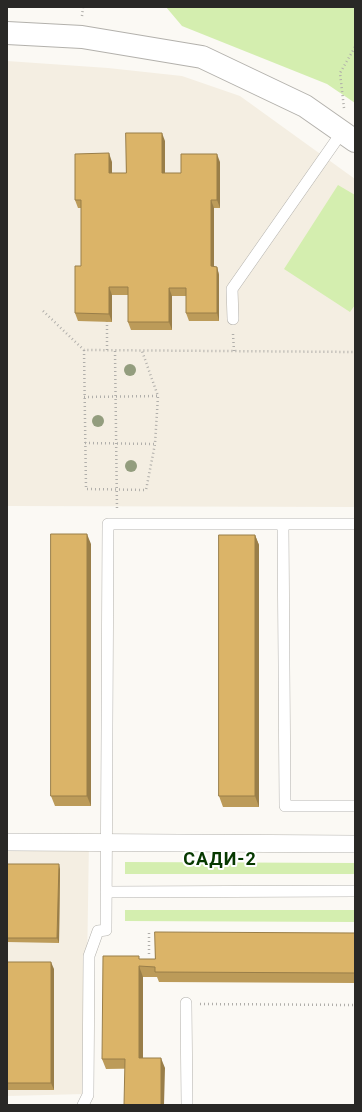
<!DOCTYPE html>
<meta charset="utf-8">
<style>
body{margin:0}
#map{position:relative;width:362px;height:1112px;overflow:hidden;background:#fbf9f4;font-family:Roboto,sans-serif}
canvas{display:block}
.frame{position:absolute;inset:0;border:8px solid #292826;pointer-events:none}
</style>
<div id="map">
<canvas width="362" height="1112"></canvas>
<div class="frame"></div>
</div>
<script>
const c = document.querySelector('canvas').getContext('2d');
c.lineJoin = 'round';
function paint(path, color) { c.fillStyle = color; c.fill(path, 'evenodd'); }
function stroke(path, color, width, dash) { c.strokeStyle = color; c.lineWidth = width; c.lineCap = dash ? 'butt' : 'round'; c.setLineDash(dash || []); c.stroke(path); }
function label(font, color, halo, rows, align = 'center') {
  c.font = font + ' Roboto,sans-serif'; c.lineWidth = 4; c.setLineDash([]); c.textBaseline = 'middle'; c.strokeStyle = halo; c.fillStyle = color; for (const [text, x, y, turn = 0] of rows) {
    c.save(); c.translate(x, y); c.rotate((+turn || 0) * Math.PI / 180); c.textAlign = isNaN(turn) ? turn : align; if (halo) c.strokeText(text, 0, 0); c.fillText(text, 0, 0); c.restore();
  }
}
const built = new Path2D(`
 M7,61L108,68L182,76L240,96L355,179V507L7,506Z
 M7,839L89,841L85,1094L7,1096Z`);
const green = new Path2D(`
 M166,7H355V103L327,84L182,26Z
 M338,185L355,195V305L350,312L284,269Z
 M125,862L355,863V874H125Z
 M125,910H355V922L125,921Z`);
const path = new Path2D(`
 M82,16L83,7
 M344,108L340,73L355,47
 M43,311L84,350L355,352
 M233,334L234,351
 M84,350L86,489L146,490L155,444L158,396L142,351
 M107,350V321
 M115,351L117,510
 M84,397L158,396
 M85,443L155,444
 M149,933V957
 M200,1004L355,1005`);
const service = new Path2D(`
 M233,319L232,289L342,132
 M283,524L285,806H355
 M106,892L355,891
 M186,1003L187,1105
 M83,1105L88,1095L89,956L98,931L106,930L108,524H355`);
const pedestrian = new Path2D(`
 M7,842L355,844`);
const minor = new Path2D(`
 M7,33L82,37L202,57L305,106L355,141`);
const trees = [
 [130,370],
 [98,421],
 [131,466]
];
const wall = new Path2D(`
 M165,141V173H181L220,162V208H214V267H217L219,275V321H189L186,313V296H172V330H131L128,322V295H112V322L78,321L75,313L81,266V208H78L75,200L112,162V173H126Z
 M255,535L259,545V807H223L219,796Z
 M91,544V806H55L51,796Z
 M7,864L60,869L59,943L7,942Z
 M355,933V983L159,982L157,977H143V1058L165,1068L106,1069L102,1059L140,959H155Z
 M7,962L54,969V1090H7Z`);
const shadedWall = new Path2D(`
 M162,133L165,141V181L162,173Z
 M109,153L112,162V181L109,173Z
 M217,154L220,162V208L217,200Z
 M211,200L214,208V275L211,266Z
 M217,267L219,275V321L217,313Z
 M109,287L112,295V322L109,314Z
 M169,288L172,296V330L169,322Z
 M87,534L91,544V806L87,796Z
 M255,535L259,545V807L255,796Z
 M59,864L60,869L59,943L57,938Z
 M51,962L54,969V1090L51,1083Z
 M139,966L143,977V1068L139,1058Z
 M161,1058L165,1068L164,1105H161Z`);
const building = new Path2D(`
 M126,133H162V173H181V154H217V200H211V266L217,267V313H186V288H169V322H128V287H109V314L75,313V266H81V200H75V154L109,153V173H126Z
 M51,534H87V796H51Z
 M219,535H255V796H219Z
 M7,864H59L57,938H7Z
 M155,932L355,933V973L155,972V967L139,966V1058H161V1105H124L125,1059H102L103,956H139V959H155Z
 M7,962H51V1083H7Z`);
const districtNames = [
 ["САДИ-2",220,860]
];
paint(built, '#f4eee2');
paint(green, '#d4eeaf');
stroke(service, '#b3b1ac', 12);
stroke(pedestrian, '#b3b1ac', 18);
stroke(minor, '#b3b1ac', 24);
stroke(path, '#b0aeaa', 2.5, [1, 3]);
stroke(service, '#fff', 11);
stroke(pedestrian, '#fff', 17);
stroke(minor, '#fff', 22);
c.fillStyle = '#939d7e';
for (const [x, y] of trees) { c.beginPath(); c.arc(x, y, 6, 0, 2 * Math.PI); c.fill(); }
paint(wall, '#bc9b59');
paint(shadedWall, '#997e49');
paint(building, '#dbb468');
stroke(building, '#997e49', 1);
c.letterSpacing = '1px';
label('bold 18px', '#073900', '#fff', districtNames);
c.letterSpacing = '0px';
</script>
